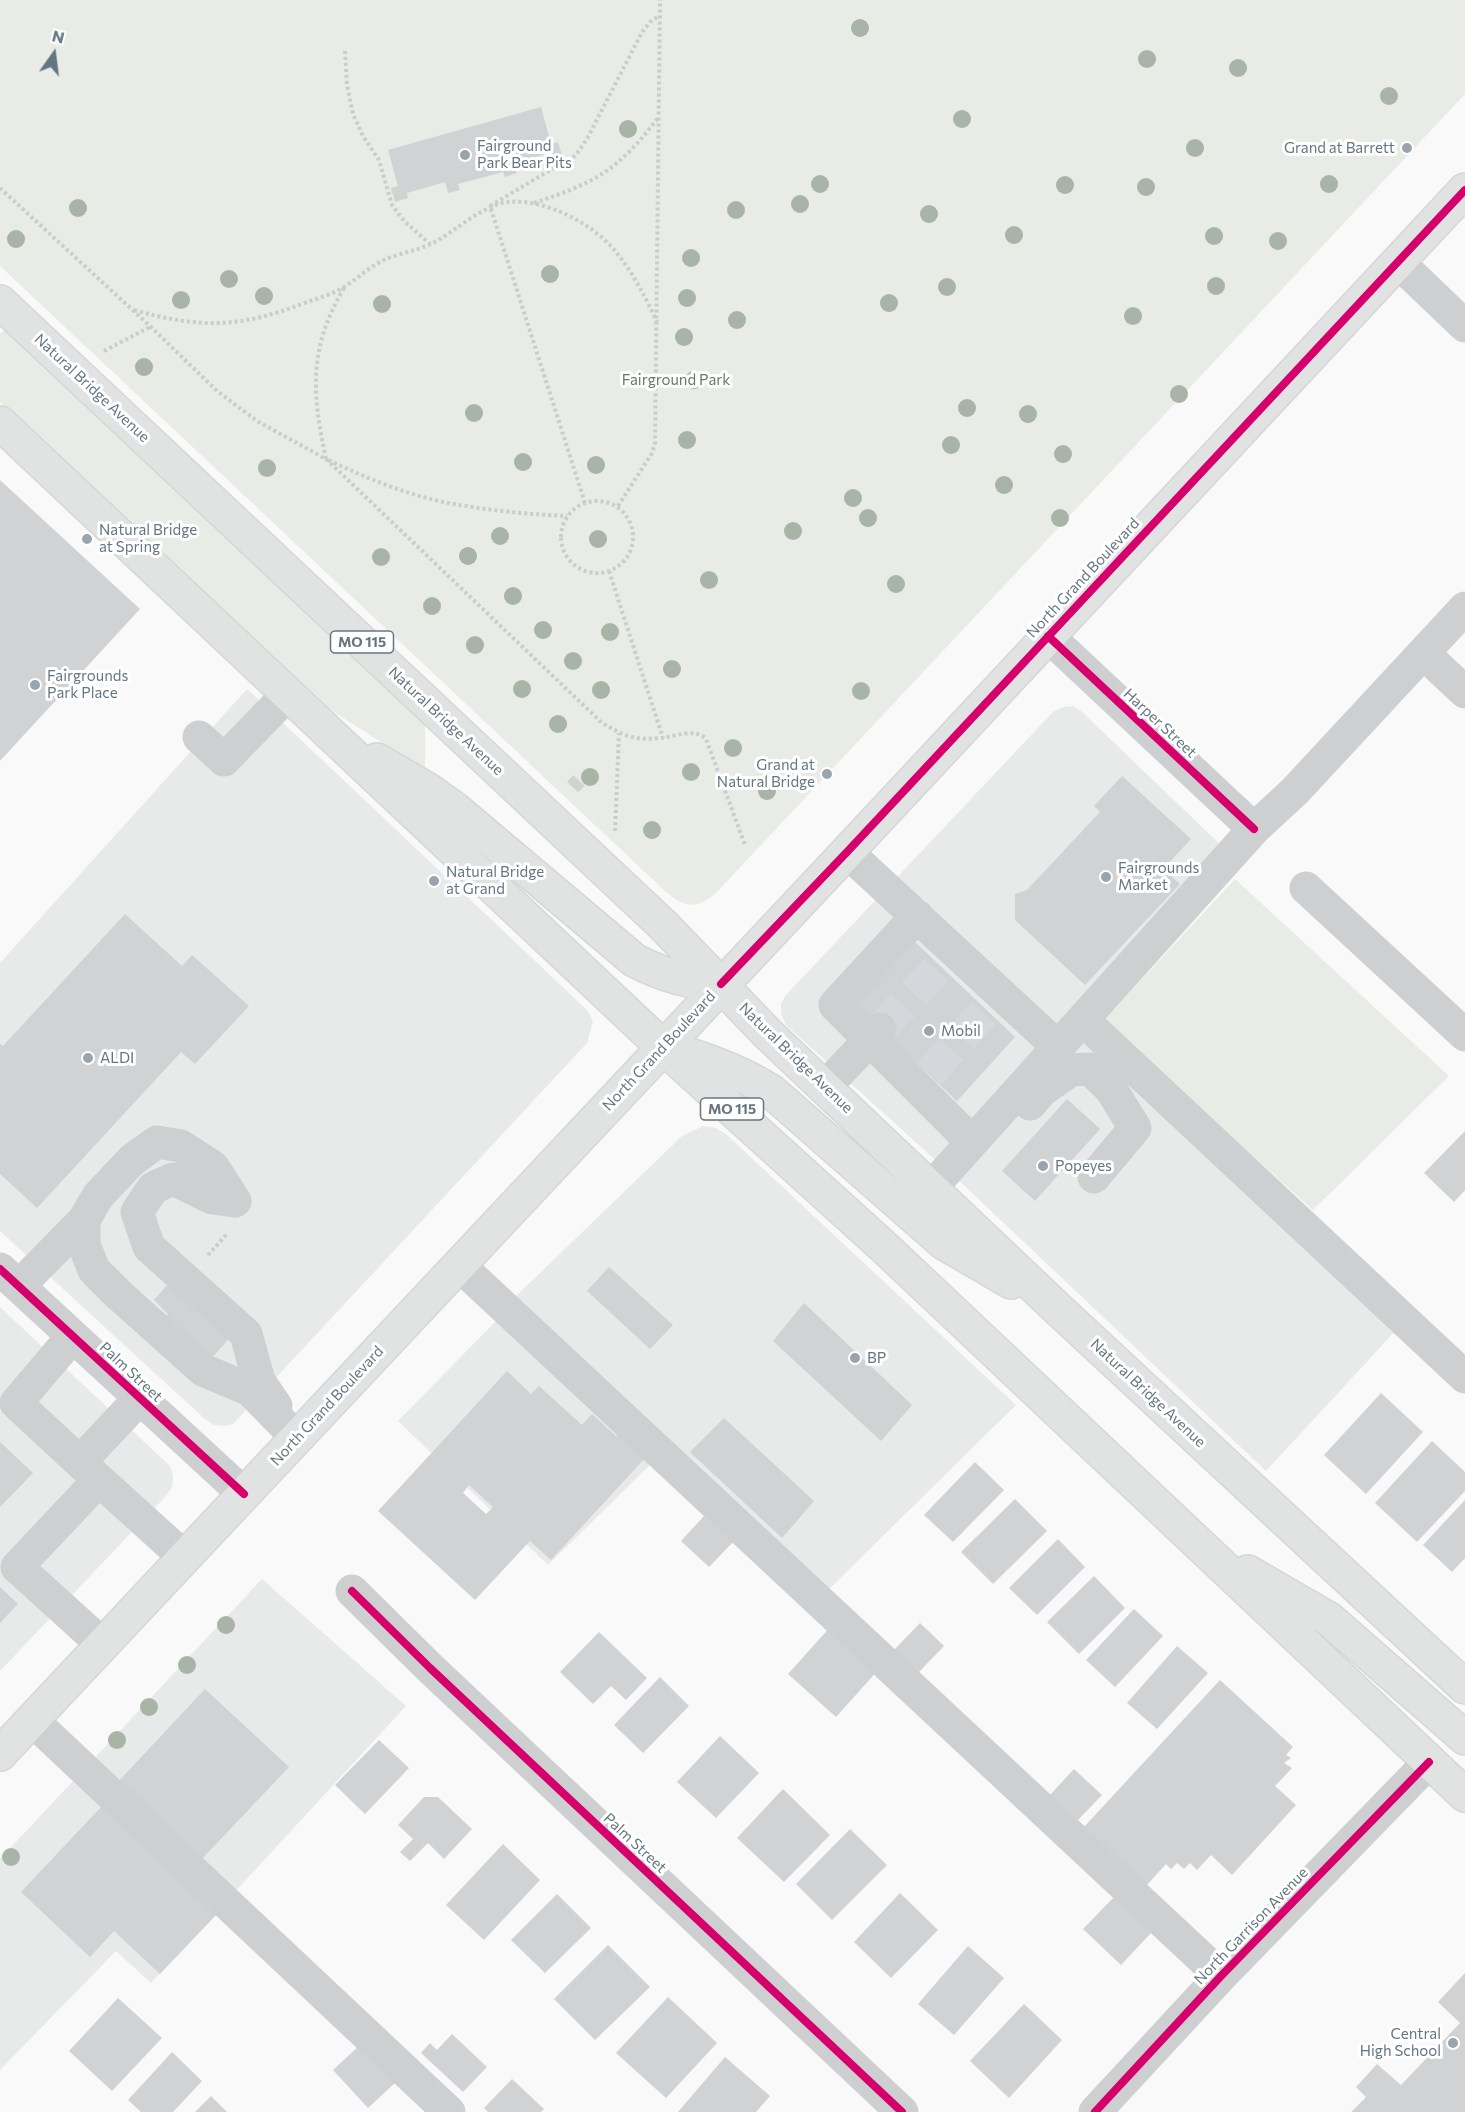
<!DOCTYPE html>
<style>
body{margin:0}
#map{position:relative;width:1465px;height:2112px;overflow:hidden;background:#f9f9f9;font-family:Commissioner,sans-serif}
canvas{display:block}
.north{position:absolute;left:24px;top:24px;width:60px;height:60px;-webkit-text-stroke:4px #fff;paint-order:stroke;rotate:14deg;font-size:16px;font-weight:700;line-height:24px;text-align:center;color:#657683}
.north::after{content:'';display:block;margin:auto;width:21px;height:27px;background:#657683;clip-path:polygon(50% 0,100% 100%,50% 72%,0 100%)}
</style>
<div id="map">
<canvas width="1465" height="2112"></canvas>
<div class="north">N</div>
</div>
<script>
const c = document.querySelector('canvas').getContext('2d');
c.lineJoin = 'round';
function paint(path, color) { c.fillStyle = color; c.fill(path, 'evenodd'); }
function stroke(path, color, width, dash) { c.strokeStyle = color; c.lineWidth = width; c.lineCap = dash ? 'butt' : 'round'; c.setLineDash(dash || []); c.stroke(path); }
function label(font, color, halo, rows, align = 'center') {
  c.font = font + ' Commissioner,sans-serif'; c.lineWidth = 6; c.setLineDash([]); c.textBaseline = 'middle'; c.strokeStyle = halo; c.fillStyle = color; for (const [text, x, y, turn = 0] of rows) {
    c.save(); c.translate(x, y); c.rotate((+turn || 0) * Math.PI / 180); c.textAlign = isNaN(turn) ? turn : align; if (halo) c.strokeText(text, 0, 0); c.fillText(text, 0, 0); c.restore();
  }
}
const built = new Path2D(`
 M247,689L587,1010L593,1021L587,1043L233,1424L224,1426L214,1425L206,1420L0,1231V963Z
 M1073,706L1081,711L1227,851L942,1166L786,1025L781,1014V1004L785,996L1053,712L1063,707Z
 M1084,1034L1399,1327L1266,1471L955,1177Z
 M703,1126L716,1128L727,1135L1016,1405L825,1593L512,1300L682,1136Z
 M0,1307L170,1466L173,1476L172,1487L166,1496L0,1671Z
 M499,1318L654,1461L548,1565L398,1421Z
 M262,1579L406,1706L151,1983L116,1951L0,2070V1859Z`);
const green = new Path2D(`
 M0,0H1465V94L715,894C695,910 683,907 665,891L0,266Z
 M5,329L425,722V770L326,707L0,402V334Z
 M1235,879L1449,1076L1313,1210L1103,1021Z`);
const building = new Path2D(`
 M541,107L551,144L558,142L562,156L551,159L549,153L513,163L517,173L505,177L503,172L458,184L460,190L448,193L445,182L407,193L408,198L395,202L391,188L398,186L388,150Z
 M0,480L140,609L0,761Z
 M573,775L585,786L578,792L567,782Z
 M1122,776L1191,839L1163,869L1180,884L1085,985L1015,920V894L1027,890L1100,812L1094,806Z
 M125,914L182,966L192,955L249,1006L195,1064L181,1052L37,1208L0,1174V1044L3,1046Z
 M915,942L1015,1037L957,1101L856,1006Z
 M1067,1099L1100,1129L1035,1201L1002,1171Z
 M1465,1131V1190L1454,1202L1424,1173Z
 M609,1267L673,1325L650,1349L587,1291Z
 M169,1283L234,1333L209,1361L163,1320L168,1314L154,1300Z
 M804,1303L912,1405L881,1441L773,1341Z
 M507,1371L531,1394L539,1386L582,1425L592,1414L616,1436L620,1432L646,1457L551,1560L530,1541L475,1600L378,1511ZM469,1485L493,1507L486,1514L463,1493Z
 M1381,1393L1423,1432L1366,1494L1324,1455Z
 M724,1418L814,1501L782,1538L690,1452Z
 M1432,1441L1465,1472V1491L1417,1542L1375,1503Z
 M0,1442L33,1473L0,1507Z
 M975,1462L1004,1490L953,1542L924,1515Z
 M1015,1499L1047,1531L993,1584L961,1552Z
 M1465,1500V1558L1452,1572L1423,1545Z
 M704,1516L733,1542L709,1567L681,1541Z
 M1058,1539L1085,1567L1037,1615L1009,1588Z
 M1094,1576L1125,1608L1079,1654L1047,1622Z
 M0,1587L18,1604L0,1623Z
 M1134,1609L1163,1636L1115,1687L1086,1660Z
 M920,1623L944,1646L919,1672L894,1650Z
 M832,1625L880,1668L836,1717L788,1674Z
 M599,1632L647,1678L626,1700L611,1686L593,1704L560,1672Z
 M1177,1646L1208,1673L1157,1729L1127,1703Z
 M660,1677L689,1706L643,1753L614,1725Z
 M1220,1680L1293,1747L1286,1755L1291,1758L1284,1763L1292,1768L1275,1786L1296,1805L1232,1875L1211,1855L1197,1870L1190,1863L1184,1869L1177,1863L1171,1869L1166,1864L1146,1886L1083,1828Z
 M205,1689L289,1767L200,1861L117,1783Z
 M720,1736L759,1773L716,1818L677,1782Z
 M379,1740L409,1768L365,1814L335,1785Z
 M1074,1769L1102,1795L1078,1820L1050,1795Z
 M783,1789L830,1835L784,1882L737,1838Z
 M424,1797H438L472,1829L444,1859L428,1843L410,1861L400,1852L413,1839L398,1825Z
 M103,1805L218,1913L160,1974L114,1931L90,1957L21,1892Z
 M850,1829L887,1865L832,1920L796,1884Z
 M503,1844L540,1880L484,1940L446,1905Z
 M900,1893L938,1930L891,1978L854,1942Z
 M557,1894L591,1928L545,1973L511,1940Z
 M1114,1897L1151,1933L1121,1965L1083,1929Z
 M608,1945L650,1987L595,2040L554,1999Z
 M968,1946L1004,1978L954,2035L918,2004Z
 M1465,1973V2112H1351L1366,2097L1356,2087L1377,2064L1401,2085L1460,2023L1438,2002Z
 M668,1997L717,2043L666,2098L616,2053Z
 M118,1998L162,2038L112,2091L69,2051Z
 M1024,2004L1062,2040L1009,2098L970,2061Z
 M452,2034L487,2067L463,2092L421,2053L430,2043L437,2050Z
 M360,2045L395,2083L368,2108L333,2070Z
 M172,2052L202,2081L173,2112H141L128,2100Z
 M725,2057L770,2096L756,2112H678Z
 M512,2079L544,2109L541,2112H488L484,2108Z
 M211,2096L227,2112H195Z`);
const minorTunnel = new Path2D(`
 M880,1029L940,966
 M929,1074L986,1010`);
const path = new Path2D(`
 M345,51L347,85L353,114L363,136L379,160L392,205L404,221L430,244
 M0,188L151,327L217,391L257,421L326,459L602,723C613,729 624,736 637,738C645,739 653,739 661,738C675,737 694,727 706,739L745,845
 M534,203C597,182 617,171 658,118
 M344,288C308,349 312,393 326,459C362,476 399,492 439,501C481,510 525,514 567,516
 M134,310C201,329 241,328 307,302C319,298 333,294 344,287C357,279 368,268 382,261C398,253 417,251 433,243C458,230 480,206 508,202C544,198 594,224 616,252C633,273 646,298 657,322
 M104,351L150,327
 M561 537a36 36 0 1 1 72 0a36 36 0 1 1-72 0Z
 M585,503L490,206L547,172L564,164L576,155L587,139L642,32L652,20L660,16
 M618,506L652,453L655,443L660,0
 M609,571L663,738
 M615,831L619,733
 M208,1255L227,1234`);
const minor = new Path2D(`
 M1398,262L1465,326
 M1048,636L1254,829
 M1423,653L1465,692
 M199,737L224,760L288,694
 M847,852L1058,1047
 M1306,888L1465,1035
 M917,916L835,1005L972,1142
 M1083,1020L1465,1377
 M825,1087L880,1029
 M1030,1104L1041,1091L1071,1070L1090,1069L1111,1089L1135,1128L1094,1177
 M931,1188L1254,829L1295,791L1465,608
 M235,1201L213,1167L181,1146L157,1142L132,1160L98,1196L84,1220V1245L94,1270L118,1294L203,1370L250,1390L297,1438
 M235,1201L212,1198L173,1179L153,1188L137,1212L149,1247L246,1334L259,1381L276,1406
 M459,1265L1221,1976
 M0,1269L244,1494
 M19,1286L84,1220
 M73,1336L16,1403L99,1480L17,1567L102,1644
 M80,1462L140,1398
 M99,1480L184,1557
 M352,1591L430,1668L902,2112
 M32,1720L449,2112
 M1095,2112L1221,1976L1429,1762`);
const major = new Path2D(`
 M0,302L663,925L768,1034L1059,1310L1465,1687
 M0,423L663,1047L885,1248L1465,1795
 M377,760L430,791L455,809L634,960C662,975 689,983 721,984
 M674,1050C709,1061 741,1072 772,1092L944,1243L1011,1282
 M1248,1572L1329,1619L1465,1738
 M0,1754L847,852L1465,190`);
const cycleway = new Path2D(`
 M1048,636L1254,829
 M721,984L847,852L1465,190
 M0,1269L244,1494
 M352,1591L430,1668L902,2112
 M1095,2112L1221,1976L1429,1762`);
const trees = [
 [860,28],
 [1147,59],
 [1238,68],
 [1389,96],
 [962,119],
 [628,129],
 [1195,148],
 [820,184],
 [1329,184],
 [1065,185],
 [1146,187],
 [800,204],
 [78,208],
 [736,210],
 [929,214],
 [1014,235],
 [1214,236],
 [16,239],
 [1278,241],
 [691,258],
 [550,274],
 [229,279],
 [1216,286],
 [947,287],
 [264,296],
 [687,298],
 [181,300],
 [889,303],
 [382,304],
 [1133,316],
 [737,320],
 [684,337],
 [144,367],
 [694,380],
 [1179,394],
 [967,408],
 [474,413],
 [1028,414],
 [687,440],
 [951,445],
 [1063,454],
 [523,462],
 [596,465],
 [267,468],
 [1004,485],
 [853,498],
 [868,518],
 [1060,518],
 [793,531],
 [500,536],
 [598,539],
 [468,556],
 [381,557],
 [709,580],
 [896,584],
 [513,596],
 [432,606],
 [543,630],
 [610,632],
 [475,645],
 [573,661],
 [672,669],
 [522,689],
 [601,690],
 [861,691],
 [558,724],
 [733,748],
 [691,772],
 [590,777],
 [767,791],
 [652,830],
 [226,1625],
 [187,1665],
 [149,1707],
 [117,1740],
 [11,1857]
];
const markers = [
 [1407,148,6,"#99a4ac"],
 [465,155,6,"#99a4ac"],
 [87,539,6,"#99a4ac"],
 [35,685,6,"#99a4ac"],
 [827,774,6,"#99a4ac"],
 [1106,877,6,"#99a4ac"],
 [434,881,6,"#99a4ac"],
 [929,1031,6,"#99a4ac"],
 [88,1058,6,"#99a4ac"],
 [1043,1166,6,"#99a4ac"],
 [855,1358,6,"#99a4ac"],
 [1453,2043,6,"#99a4ac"]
];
const shields = [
 [362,642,63],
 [732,1109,63]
];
const shieldNames = [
 ["MO 115",362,642],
 ["MO 115",732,1109]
];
const poiNames = [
 ["Fairground",477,146],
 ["Park Bear Pits",477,163],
 ["Grand at Barrett",1395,148,"right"],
 ["Natural Bridge",99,530],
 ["at Spring",99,547],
 ["Fairgrounds",47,676],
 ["Park Place",47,693],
 ["Grand at",815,765,"right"],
 ["Natural Bridge",815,782,"right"],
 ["Fairgrounds",1118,868],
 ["Market",1118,885],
 ["Natural Bridge",446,872],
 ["at Grand",446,889],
 ["Mobil",941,1031],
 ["ALDI",100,1058],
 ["Popeyes",1055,1166],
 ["BP",867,1358],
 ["Central",1441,2034,"right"],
 ["High School",1441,2051,"right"]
];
const parkNames = [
 ["Fairground Park",676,380]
];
const streetNames = [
 ["Natural Bridge Avenue",92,388,43],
 ["North Grand Boulevard",1083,578,-47],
 ["Natural Bridge Avenue",446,721,43],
 ["Harper Street",1160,723,43],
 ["North Grand Boulevard",659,1051,-47],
 ["Natural Bridge Avenue",796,1058,44],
 ["Palm Street",131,1372,43],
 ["Natural Bridge Avenue",1148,1393,43],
 ["North Grand Boulevard",327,1406,-47],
 ["Palm Street",635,1843,43],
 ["North Garrison Avenue",1251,1926,-46]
];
paint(built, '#e8e9e9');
paint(green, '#e8ebe6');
paint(building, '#d0d2d3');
stroke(minorTunnel, '#d4d8dc', 33, [33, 16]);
stroke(major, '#d5d6d7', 36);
stroke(path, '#cbcccd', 4, [3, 3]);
stroke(minor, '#cecfd0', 33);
stroke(major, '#e1e2e2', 33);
stroke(cycleway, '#d6006c', 8);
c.fillStyle = '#a9b3a7';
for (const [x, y] of trees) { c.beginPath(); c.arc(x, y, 9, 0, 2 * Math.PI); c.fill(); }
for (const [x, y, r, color] of markers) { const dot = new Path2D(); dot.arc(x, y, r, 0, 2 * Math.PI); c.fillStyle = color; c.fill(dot); stroke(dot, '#fff', 2); }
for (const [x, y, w] of shields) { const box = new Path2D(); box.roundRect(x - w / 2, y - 11, w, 22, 4.5); c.fillStyle = '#fff'; c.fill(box); stroke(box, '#657683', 1.5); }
label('bold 14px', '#657683', null, shieldNames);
label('15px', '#657683', '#fff', poiNames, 'left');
label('15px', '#687a64', '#fff', parkNames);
label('15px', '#657683', '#fff', streetNames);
</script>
